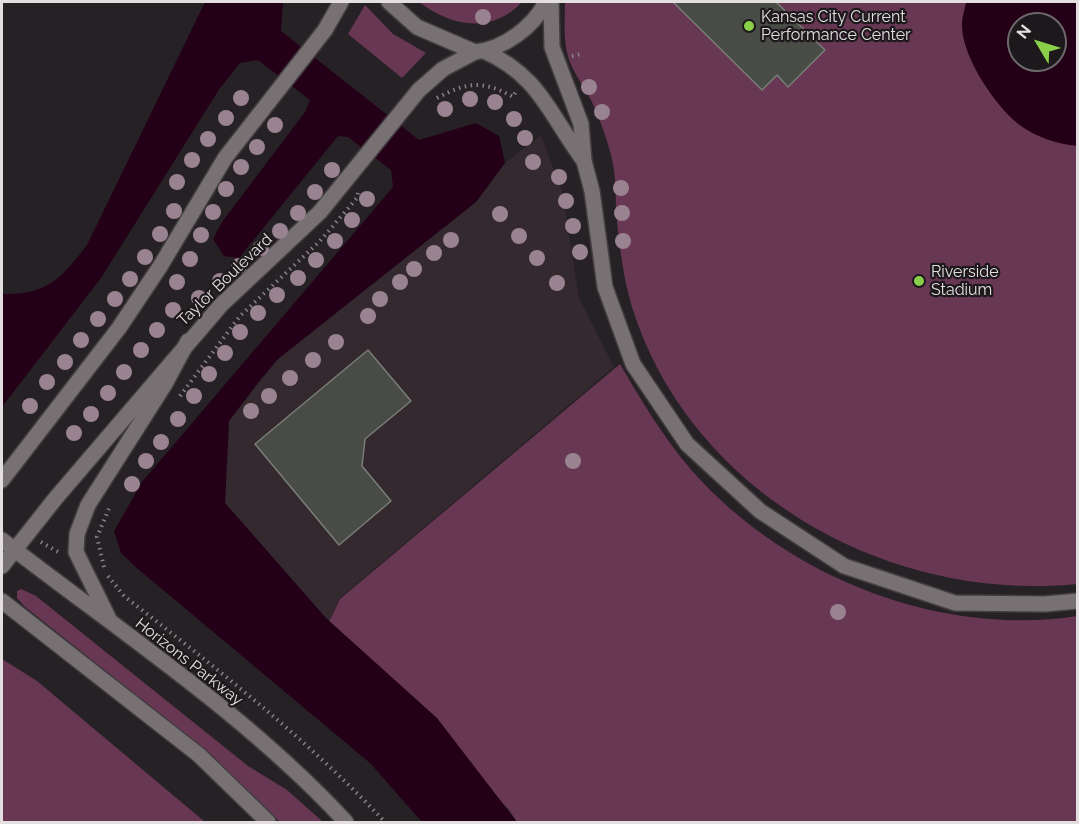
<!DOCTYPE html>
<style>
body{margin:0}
#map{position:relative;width:1079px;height:824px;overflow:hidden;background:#262124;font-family:Raleway,sans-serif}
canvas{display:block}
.frame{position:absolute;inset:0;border:3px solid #e3dfe1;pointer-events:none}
.north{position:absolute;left:1007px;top:12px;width:60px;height:60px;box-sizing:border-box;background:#1d181b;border:2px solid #6c686a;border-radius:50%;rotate:308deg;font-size:16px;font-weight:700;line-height:24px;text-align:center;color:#e3dfe1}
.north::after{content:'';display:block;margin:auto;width:21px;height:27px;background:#89cf49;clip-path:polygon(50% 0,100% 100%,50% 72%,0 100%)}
</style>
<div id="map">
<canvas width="1079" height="824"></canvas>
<div class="frame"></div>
<div class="north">N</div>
</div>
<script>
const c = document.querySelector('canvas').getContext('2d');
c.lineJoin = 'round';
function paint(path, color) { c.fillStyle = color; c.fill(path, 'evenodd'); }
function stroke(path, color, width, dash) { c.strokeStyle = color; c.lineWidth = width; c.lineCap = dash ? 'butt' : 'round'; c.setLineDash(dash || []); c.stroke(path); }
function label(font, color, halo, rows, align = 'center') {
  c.font = font + ' Raleway,sans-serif'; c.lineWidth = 4.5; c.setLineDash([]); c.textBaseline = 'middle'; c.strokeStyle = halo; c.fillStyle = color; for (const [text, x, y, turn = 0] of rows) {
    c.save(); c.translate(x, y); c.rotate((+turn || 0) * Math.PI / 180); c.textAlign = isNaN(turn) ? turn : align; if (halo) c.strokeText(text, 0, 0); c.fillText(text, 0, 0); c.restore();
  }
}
const built = new Path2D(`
 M541,135L562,191L579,298L614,367L340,598L329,622L225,503L229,421L278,359L476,202L505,163Z`);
const green = new Path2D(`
 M419,2H522C492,34 452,27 419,2Z
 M565,2H1077V584C889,603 690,493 632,307C624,280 620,251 617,222C615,200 617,177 611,155C606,136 599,117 591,100C583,85 572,71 568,56C563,39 565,19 565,2ZM1019,24H1055V60H1019Z
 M365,5L393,34L426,53L402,78L348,34Z
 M620,364C641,400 662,435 688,466C780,574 937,638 1077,616V822H517L509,810L329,622L340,599Z
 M21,589L36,596L248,766L287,790L323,822H280L199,745L24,606L17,598V591Z
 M2,659L37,681L205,822H2Z`);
const water = new Path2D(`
 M205,2H283L281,31L419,140L476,123L499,136L505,163L476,202L278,359L260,380L229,421L225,503L326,618L437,718L517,822H422L370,763L138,569L121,553L114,531L142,482L393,187L391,170L348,137L338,136L239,258L224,256L213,239L222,222L305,112L310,100L258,60L240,63L220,88L101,278L2,407V294C47,295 61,279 87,245Z
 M966,2H1077V146C1058,144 1038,138 1021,126C996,108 961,56 962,24C962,17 965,9 966,2ZM1019,24H1055V60H1019Z`);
const building = new Path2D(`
 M673,2H776L825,50L788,87L777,75L762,90Z
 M368,350L411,401L365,439L362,466L391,501L339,545L255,444Z`);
const path = new Path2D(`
 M572,56L581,54
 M437,98C467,82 483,80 513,97L516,91
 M180,396L240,316L320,241L357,198L358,193
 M41,542L60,553
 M104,567L97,537L110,506
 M108,576L124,596C215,667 306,738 385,822`);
const street = new Path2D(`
 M389,2L417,27L475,52C504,49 533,27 546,2
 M551,2L552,47L581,124L584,161L592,191L605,287L633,364L687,444L760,511L844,566L955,603L1045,604L1078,601
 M484,51C540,76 549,114 584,161
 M2,480L119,328L161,265L225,158L325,30L341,2
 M2,566L55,499L221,305L320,212L419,90L443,69L475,52`);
const secondary = new Path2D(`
 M2,540C118,630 246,714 346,822
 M2,601L199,755L268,822
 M109,619L76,552L77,534L88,505L165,384L188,341`);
const trees = [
 [483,17],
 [589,87],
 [241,98],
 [470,99],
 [495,102],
 [445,109],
 [602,112],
 [226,118],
 [514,119],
 [275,125],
 [525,138],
 [208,139],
 [257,147],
 [192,160],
 [533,162],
 [241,167],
 [332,170],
 [559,177],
 [177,182],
 [621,188],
 [226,189],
 [315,192],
 [367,199],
 [566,201],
 [174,211],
 [213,212],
 [298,213],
 [622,213],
 [500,214],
 [352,220],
 [573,226],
 [280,231],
 [160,234],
 [201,235],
 [519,236],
 [451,240],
 [335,241],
 [623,241],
 [261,248],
 [580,252],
 [434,253],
 [145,257],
 [537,258],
 [190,259],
 [316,260],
 [239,266],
 [414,269],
 [298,278],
 [130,279],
 [220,281],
 [177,282],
 [400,282],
 [557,283],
 [277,295],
 [199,298],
 [115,299],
 [380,299],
 [173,310],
 [258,313],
 [368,316],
 [98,319],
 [157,330],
 [240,332],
 [81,340],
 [336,342],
 [141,350],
 [225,353],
 [313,360],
 [65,362],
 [124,372],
 [209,374],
 [290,378],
 [47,382],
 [108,393],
 [194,396],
 [269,396],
 [30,406],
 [251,411],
 [91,414],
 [178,419],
 [74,433],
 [161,442],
 [146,461],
 [573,461],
 [132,484],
 [838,612]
];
const markers = [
 [749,26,6,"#89cf49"],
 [919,281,6,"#89cf49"]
];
const poiNames = [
 ["Kansas City Current",761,17],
 ["Performance Center",761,35],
 ["Riverside",931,272],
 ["Stadium",931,290]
];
const streetNames = [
 ["Taylor Boulevard",225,280,-44],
 ["Horizons Parkway",189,662,38]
];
paint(built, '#34292f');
paint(green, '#683754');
paint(water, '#240018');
paint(building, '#484b46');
stroke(building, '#797d77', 1.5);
stroke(street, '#423e40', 18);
stroke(secondary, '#423e40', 18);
stroke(path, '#878285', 4, [1.5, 4.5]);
stroke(street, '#777174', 15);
stroke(secondary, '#777174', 15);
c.fillStyle = '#9a8390';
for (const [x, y] of trees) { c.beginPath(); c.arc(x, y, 8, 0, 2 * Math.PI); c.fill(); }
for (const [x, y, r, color] of markers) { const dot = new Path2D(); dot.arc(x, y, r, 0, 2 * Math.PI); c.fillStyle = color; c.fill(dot); stroke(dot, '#1d181b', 2); }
label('16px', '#e3dfe1', '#1d181b', poiNames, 'left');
label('16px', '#e3dfe1', '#1d181b', streetNames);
</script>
